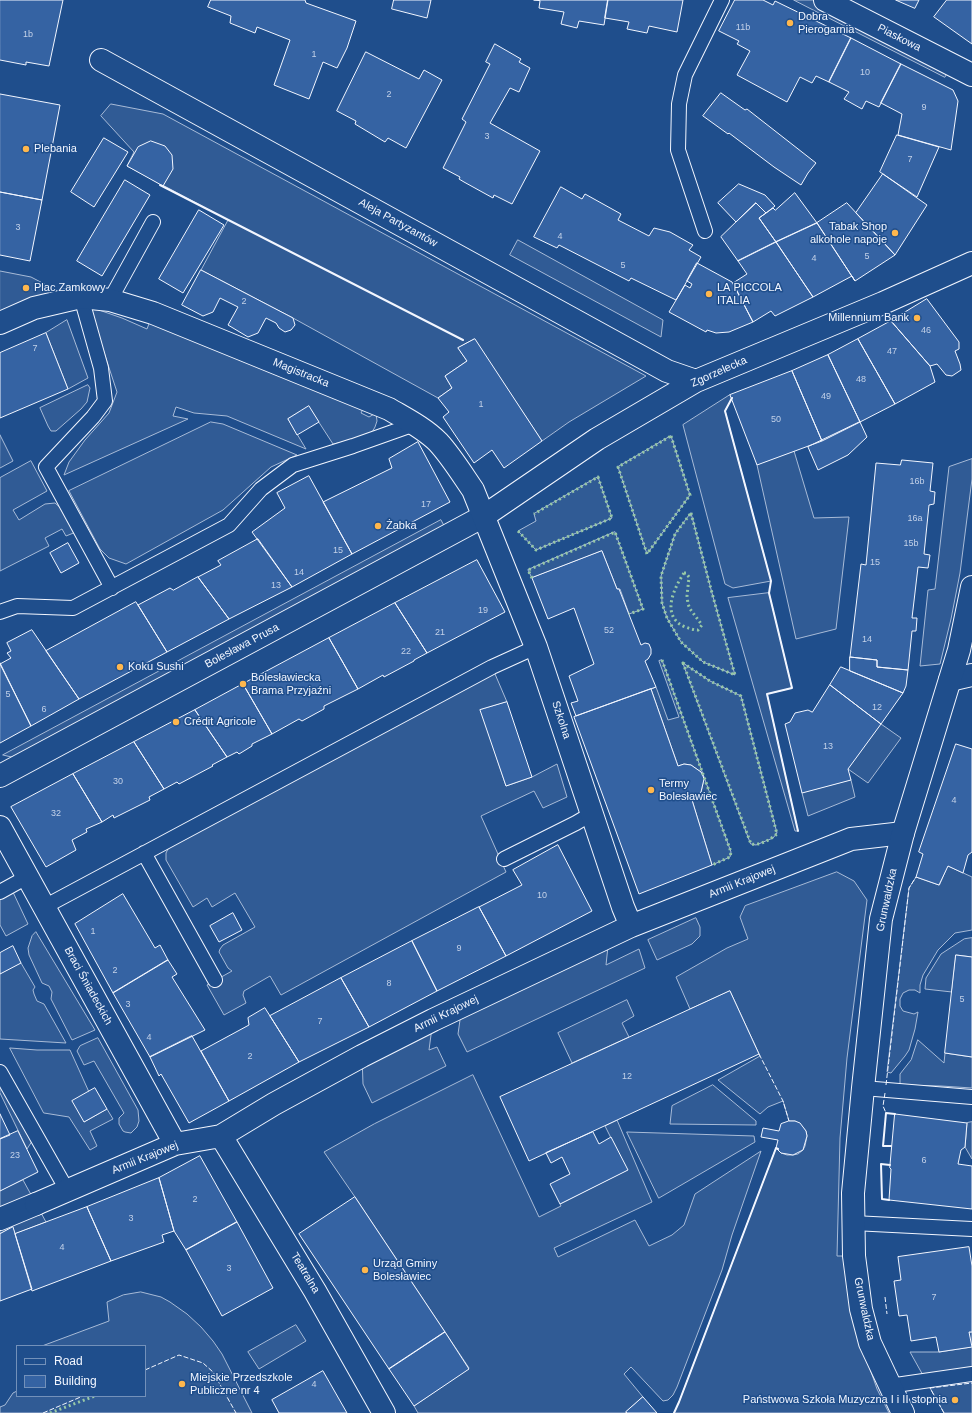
<!DOCTYPE html>
<meta charset="utf-8">
<style>
body{margin:0}
#map{position:relative;width:972px;height:1413px;overflow:hidden;background:#1f4e8c;font-family:Helvetica,sans-serif}
canvas{display:block}
.legend{position:absolute;left:16px;top:1345px;width:130px;height:52px;box-sizing:border-box;background:#1f4e8c;border:1px solid #7391ba;margin:0;padding:5px 7px;list-style:none;font-size:12px;color:#f2f6ff}
.legend li{display:flex;align-items:center;gap:8px;height:20px}
.legend b{width:20px;border:1px solid #7391ba}
</style>
<div id="map">
<canvas width="972" height="1413"></canvas>
<ul class="legend">
<li><b style="height:5px;background:#1f4e8c"></b>Road</li>
<li><b style="height:11px;background:#3563a3"></b>Building</li>
</ul>
</div>
<script>
const c = document.querySelector('canvas').getContext('2d');
c.lineJoin = 'round';
function paint(path, color) { c.fillStyle = color; c.fill(path, 'evenodd'); }
function stroke(path, color, width, dash) { c.strokeStyle = color; c.lineWidth = width; c.lineCap = dash ? 'butt' : 'round'; c.setLineDash(dash || []); c.stroke(path); }
function label(font, color, halo, rows, align = 'center') {
  c.font = font + ' Helvetica,sans-serif'; c.lineWidth = 3; c.setLineDash([]); c.textBaseline = 'middle'; c.strokeStyle = halo; c.fillStyle = color; for (const [text, x, y, turn = 0] of rows) {
    c.save(); c.translate(x, y); c.rotate((+turn || 0) * Math.PI / 180); c.textAlign = isNaN(turn) ? turn : align; if (halo) c.strokeText(text, 0, 0); c.fillText(text, 0, 0); c.restore();
  }
}
const built = new Path2D(`
 M794,0H818L950,68L945,77Z
 M111,104L163,114L646,376L569,422L542,441L474,339L458,348L467,361L445,376L452,388L438,398L293,318L201,270L228,220L127,166L134,152L101,116Z
 M518,240L663,320L661,337L510,255Z
 M0,271L31,277L73,299L0,323Z
 M96,309L122,318L147,329L153,313L368,400L361,413L369,417L376,413L377,421L375,427L371,434L363,438L333,444L309,407L288,419L306,449L227,416L194,413L176,407L173,416L188,419L64,475L69,462L85,440L109,413L117,392L91,313L92,310Z
 M67,320L88,378L68,389L46,333Z
 M88,385L90,388L87,402L81,409L56,431H51L48,426L40,408Z
 M730,395L732,398L725,411L771,581L733,588L725,584L683,425Z
 M211,422L223,424L297,455L271,467L223,510L126,564L109,558L100,549L69,491Z
 M0,435L13,461L0,468Z
 M671,436L690,495L647,554L618,467Z
 M794,451L814,518L849,517L836,629L796,639L757,465Z
 M972,459V479L960,573L951,619L940,664L920,666L928,590L935,589L949,467Z
 M31,461L47,491L13,510L19,520L45,504L55,503L63,510L76,532L66,536L62,529L45,538L49,546L0,571V478Z
 M598,477L612,518L536,550L518,531L536,521L534,514Z
 M691,513L712,593L735,675L703,662L681,642L667,618L662,603L661,576L675,534Z
 M441,520L449,535L28,761L3,755Z
 M615,532L643,609L629,614L620,589H617L602,551L532,578L528,570Z
 M769,593L792,688L767,694L798,831H795L728,598Z
 M662,660L731,852L730,857L712,865L692,800L701,792L704,779L703,776L701,772L691,765L684,764L678,766L651,689L656,687L668,720L679,717L659,661Z
 M683,663L710,681L741,696L777,833L773,838L756,845L751,844Z
 M492,667L507,702L481,710L506,786L532,777L557,764L567,797L543,808L534,791L481,816L506,872L281,995L270,976L244,991L243,995L246,1003L224,1015L207,985L232,971L228,968L219,952L220,949L223,945L255,927L235,893L212,907L207,898L193,907L166,860V853L169,847Z
 M881,724L901,738L868,783L848,769Z
 M851,780L855,797L808,816L802,793Z
 M948,866L972,877V930L955,933L938,950L923,975L920,985V993L915,990H909L903,993L900,999V1006L903,1011L914,1014L918,1012L915,1029L909,1050L905,1056L891,1073L887,1072L909,888L916,877L939,885Z
 M837,872L854,881L867,900L847,1058L840,1138L837,1256H848L861,1343L877,1389L889,1413H674L679,1402L776,1148L781,1153L787,1155H793L798,1154L803,1150L805,1146L807,1136L806,1131L800,1124L795,1121H789L783,1101L768,1107L760,1114L718,1080L760,1056L730,991L690,1009L676,977L727,948L748,939L740,917L745,906Z
 M12,890L28,924L6,936L0,925V897Z
 M696,918L700,927V936L692,944L657,960L648,940Z
 M36,932L95,1030L72,1040L51,999L52,992L49,986L42,983L29,955L28,948L32,936Z
 M609,937L606,965L639,949L645,968L467,1052L458,1034L462,1006Z
 M972,938V957L956,955L952,992L925,989L926,978L941,954L964,939Z
 M21,963L35,987L33,990L34,994L37,1001L44,1004L66,1043L0,1039V974Z
 M627,1000L634,1016L622,1023L629,1037L572,1063L558,1033Z
 M433,1020L429,1050L437,1047L446,1066L372,1103L363,1084L362,1056Z
 M98,1038L138,1110L139,1121L137,1127L131,1133L125,1132L123,1131L119,1124V1118L124,1113L94,1061L84,1065L77,1051L80,1046Z
 M918,1040L944,1063L945,1053L972,1057V1088L941,1086L900,1085V1074L911,1060Z
 M10,1048L37,1050H70L89,1092L84,1122L107,1109L113,1119L90,1131L97,1146L90,1150L69,1117L44,1113Z
 M0,1072L36,1135L27,1149L0,1093Z
 M473,1075L539,1217L561,1206L560,1204L627,1170L605,1126L617,1120L652,1202L554,1248L558,1257L635,1220L649,1246L672,1235L684,1225L695,1194L761,1151L732,1235L722,1270L677,1387L673,1395L668,1400L663,1401L631,1367L624,1374L643,1397L625,1413H418L414,1406L469,1368L355,1197L324,1152L374,1124Z
 M713,1085L756,1121V1125L670,1124L672,1106Z
 M972,1122V1159L965,1147L967,1123Z
 M627,1132L754,1136L755,1142L659,1198Z
 M23,1180L46,1222L15,1234L13,1228L0,1234V1191Z
 M141,1292L161,1297L170,1302L187,1314L201,1327L213,1341L222,1354L252,1413H0V1407L5,1405L13,1393L17,1391V1396H145V1346H42L109,1321L107,1302L123,1295Z
 M296,1325L306,1341L259,1369L248,1352Z
 M969,1332H972V1413H944L910,1352H939L971,1347Z`);
const building = new Path2D(`
 M0,0H63L49,66L26,62V65L0,60Z
 M211,0H305L306,3L356,21L347,48L337,68L323,62L309,99L274,85L290,40L257,27L255,33L230,23L231,16L208,7Z
 M394,0H431L427,18L392,9Z
 M534,0H608L604,25L579,21L577,28L561,24L564,12L539,8L540,1Z
 M608,0H683L677,32L649,26L647,33L627,29L629,22L605,18Z
 M735,0H763L773,5L775,1L851,38L829,82L816,76L812,83L800,77L787,102L737,75L750,51L737,44L739,41L719,31Z
 M896,0H919L915,8Z
 M947,0H972V44L934,17Z
 M851,38L901,64L879,107L866,101L862,109L844,99L849,92L829,82Z
 M495,44L521,59L519,62L530,68L519,92L510,88L490,123L540,151L512,204L494,195L493,198L464,182L459,179L460,177L443,168L466,122L462,119L490,64L486,62Z
 M366,52L419,79L424,70L442,80L406,148L388,138L385,142L355,124L356,121L337,111Z
 M901,64L953,90L958,101L951,150L898,135L902,114L881,103Z
 M721,93L745,110L747,109L816,163L808,173L801,185L774,167L729,133L728,134L703,116Z
 M0,94L60,105L42,200L0,192Z
 M897,135L939,147L917,197L880,172Z
 M104,138L128,152L94,207L71,192Z
 M151,141L165,146L172,155L173,169L163,186L127,166L138,147Z
 M883,174L927,205L895,255L856,213Z
 M125,180L150,195L102,276L77,261Z
 M739,184L765,195L775,206L766,213L756,203L736,222L718,203Z
 M561,187L582,199L585,194L621,214L618,220L649,236L654,228L670,232L693,245L689,250L701,257L676,300L631,278L629,281L559,245L557,248L534,237Z
 M0,192L42,200L30,261L0,255Z
 M795,193L817,223L776,242L759,218L773,208L775,210Z
 M756,203L766,213L759,218L776,242L738,261L721,237Z
 M847,203L895,255L855,281L817,223Z
 M199,210L224,225L183,293L159,279Z
 M817,223L855,281L852,276L813,297L776,242Z
 M776,242L813,297L775,316L771,311L753,322L733,283L747,274L738,261Z
 M697,263L732,282L753,322L729,332L716,333L707,330L706,332L669,312L685,285L690,288L692,284L687,281Z
 M201,270L293,318L295,325L291,330L285,332L279,328L276,323L266,318L258,333L248,337L228,325L238,307L220,298L213,312L203,316L182,305Z
 M927,299L959,342V349L955,351L960,364L961,370L952,376L946,375L937,364L930,366L891,321Z
 M891,321L930,366L935,382L895,404L858,339Z
 M46,333L68,389L0,418V353Z
 M475,339L542,441L504,468L492,450L474,463L443,417L449,412L438,398L452,388L445,376L467,361L458,348Z
 M858,339L895,404L860,422L828,355Z
 M828,355L860,422L822,441L792,371Z
 M792,371L822,441L757,465L730,395Z
 M309,406L319,422L297,435L288,419Z
 M860,422L867,437L848,455L818,470L808,447Z
 M418,442L450,502L352,554L323,502L392,468L389,459Z
 M902,460L933,463L930,491L935,492L934,504L929,505L924,554L930,555L928,568L918,567L912,618H917L916,631H912L908,670L877,667V660L850,657L861,564L866,565L876,463L900,465Z
 M309,476L352,554L292,587L252,532L285,508L277,493Z
 M258,539L292,587L229,619L198,577L221,565L218,561Z
 M68,543L79,563L61,573L50,553Z
 M602,551L617,589H619L641,645L645,643L649,644L651,649V654L648,659L645,661L656,687L576,716L571,703L578,701L569,676L594,664L574,608L548,619L532,578Z
 M477,560L505,612L427,653L395,603Z
 M198,577L229,619L167,652L138,605L170,588L173,590Z
 M136,602L167,652L79,699L46,651Z
 M395,603L427,653L414,660V661L384,677L383,675L358,689L329,638Z
 M32,630L79,699L31,726L0,664L11,658L7,653L11,651L7,643Z
 M329,638L358,689L324,706V709L302,721L299,719L272,734L243,684Z
 M850,657L877,660V667L908,670L906,686L903,693L850,671Z
 M0,663L31,726L0,743Z
 M841,667L903,693L881,724L830,685Z
 M243,684L272,734L252,744V746L239,754L237,752L227,757L195,710Z
 M830,685L881,724L848,769L851,780L802,793L785,724L790,722L795,713L808,710L812,712Z
 M651,689L678,766L684,764L691,765L701,772L703,776L704,779L701,792L692,800L712,865L639,894L574,717Z
 M507,702L532,777L506,786L480,710Z
 M195,710L227,757L212,765L213,766L179,784L177,782L164,789L134,742Z
 M134,742L164,789L149,797L150,800L114,818L113,815L102,822L73,774Z
 M956,744L972,749V852L968,855L963,873L948,866L939,885L916,877L923,854L919,852Z
 M73,774L102,822L86,829L87,832L72,840L76,850L46,867L11,807Z
 M558,845L592,911L506,956L479,907L522,885L513,870Z
 M123,894L155,948L160,945L168,960L113,993L75,924Z
 M479,907L506,956L437,991L412,941Z
 M233,913L242,930L219,942L210,926Z
 M412,941L437,991L369,1027L341,978Z
 M13,946L21,963L0,974V953Z
 M956,955L972,957V1057L945,1053Z
 M168,960L177,974L172,977L205,1030L150,1057L113,993Z
 M341,978L369,1027L299,1062L270,1016Z
 M730,991L759,1054L529,1161L500,1097Z
 M265,1008L299,1062L229,1101L201,1051L249,1025L248,1018Z
 M192,1036L229,1101L189,1123L161,1074L159,1076L150,1057Z
 M95,1088L107,1109L84,1122L72,1101Z
 M0,1114L10,1135L0,1139Z
 M895,1114L967,1123L965,1147L961,1150L958,1164L972,1166V1209L889,1200L891,1169L890,1168Z
 M789,1121H795L800,1123L806,1131L807,1136L803,1150L793,1155L781,1153L776,1148L778,1140L761,1137L763,1128L779,1131L781,1124Z
 M18,1131L38,1172L0,1191V1139Z
 M593,1132L599,1144L611,1137L628,1170L560,1204L550,1184L570,1174L562,1157L551,1163L546,1153Z
 M200,1156L237,1222L186,1250L174,1231L159,1178Z
 M159,1178L174,1231L162,1235L164,1242L111,1261L87,1207Z
 M355,1197L445,1332L389,1369L299,1234Z
 M87,1207L111,1261L32,1291L15,1234Z
 M237,1222L273,1288L222,1316L186,1250Z
 M13,1227L32,1289L0,1301V1234Z
 M969,1247L972,1266V1332H969L972,1347L939,1352L936,1337L911,1341L907,1315L899,1316L894,1281L901,1280L898,1257Z
 M445,1332L469,1369L414,1406L389,1369Z
 M323,1371L347,1413H279L272,1400Z
 M643,1397L657,1413H627L626,1412Z`);
const service = new Path2D(`
 M705,231L678,150L679,104L685,75L722,0
 M81,297L101,368L105,401L93,417L46,467L112,588
 M110,300L153,222
 M0,612L17,606L73,608L229,525L261,489L293,465L353,446L415,424
 M144,853L215,980
 M504,859L576,823L593,813
 M0,892L27,877
 M44,907L492,667L536,647
 M0,1072L67,1190
 M863,1088L972,1097
 M853,1223L972,1229
 M889,1386L972,1374`);
const pedestrian = new Path2D(`
 M0,776L484,516
 M0,1219L36,1204`);
const minor = new Path2D(`
 M825,0L972,75
 M101,60L667,371L696,381
 M0,323L34,308L81,297L110,300L153,313L389,409C406,419 424,428 438,442C451,456 462,474 473,490L536,647L623,907L631,926
 M484,516L597,439L696,381L883,303L972,263
 M950,680L972,675
 M0,827L175,1144
 M221,1136L315,1291L384,1413
 M36,1204L175,1144L221,1136L274,1104L362,1056L433,1020L631,926L851,839L903,833`);
const tertiary = new Path2D(`
 M903,1413L870,1343L861,1309L854,1256L853,1193L863,1088L881,919L903,833L959,650L972,587`);
const hedge = new Path2D(`
 M671,436L690,495L647,554L618,467Z
 M691,513L712,593L735,675L703,662L681,642L667,618L662,603L661,576L675,534Z
 M518,531L536,550L612,518L598,477L534,514
 M684,573H686L689,577L687,596L688,604L690,609L702,625L698,630C693,630 688,628 683,626C661,615 674,588 684,573Z
 M532,578L528,570L615,532L643,609L629,614
 M662,660L731,852L730,857L712,865
 M683,663L710,681L741,696L777,834C771,839 760,846 751,844Z
 M50,1413L95,1396`);
const fence = new Path2D(`
 M759,1054L783,1101L789,1121
 M886,1085L909,888L916,877
 M885,1093L883,1106L886,1113
 M885,1297L887,1314
 M145,1370L179,1355L203,1363L213,1372L236,1413
 M43,1413L83,1396
 M944,1413L930,1388L972,1383`);
const wall = new Path2D(`
 M160,185L463,340
 M732,398L725,411L771,581L769,593L792,688L767,694L798,831
 M891,1146H883L886,1113L895,1114
 M889,1200L882,1199L881,1164L890,1165
 M674,1413L679,1402L776,1148L778,1149`);
const markers = [
 [790,23,4,"#ffb74d"],
 [26,149,4,"#ffb74d"],
 [895,233,4,"#ffb74d"],
 [26,288,4,"#ffb74d"],
 [709,294,4,"#ffb74d"],
 [917,318,4,"#ffb74d"],
 [378,526,4,"#ffb74d"],
 [120,667,4,"#ffb74d"],
 [243,684,4,"#ffb74d"],
 [176,722,4,"#ffb74d"],
 [651,790,4,"#ffb74d"],
 [365,1270,4,"#ffb74d"],
 [182,1384,4,"#ffb74d"],
 [955,1400,4,"#ffb74d"]
];
const numberNames = [
 ["11b",743,28],
 ["1b",28,35],
 ["1",314,55],
 ["10",865,73],
 ["2",389,95],
 ["9",924,108],
 ["3",487,137],
 ["7",910,160],
 ["3",18,228],
 ["4",560,237],
 ["5",867,257],
 ["4",814,259],
 ["5",623,266],
 ["2",244,302],
 ["46",926,331],
 ["7",35,349],
 ["47",892,352],
 ["48",861,380],
 ["49",826,397],
 ["1",481,405],
 ["50",776,420],
 ["16b",917,482],
 ["17",426,505],
 ["16a",915,519],
 ["15b",911,544],
 ["15",338,551],
 ["15",875,563],
 ["14",299,573],
 ["13",276,586],
 ["19",483,611],
 ["52",609,631],
 ["21",440,633],
 ["14",867,640],
 ["22",406,652],
 ["5",8,695],
 ["12",877,708],
 ["6",44,710],
 ["13",828,747],
 ["30",118,782],
 ["4",954,801],
 ["32",56,814],
 ["10",542,896],
 ["1",93,932],
 ["9",459,949],
 ["2",115,971],
 ["8",389,984],
 ["5",962,1000],
 ["3",128,1005],
 ["7",320,1022],
 ["4",149,1038],
 ["2",250,1057],
 ["12",627,1077],
 ["23",15,1156],
 ["6",924,1161],
 ["2",195,1200],
 ["3",131,1219],
 ["4",62,1248],
 ["3",229,1269],
 ["7",934,1298],
 ["4",314,1385]
];
const poiNames = [
 ["Dobra",798,17],
 ["Pierogarnia",798,30],
 ["Plebania",34,149],
 ["Tabak Shop",887,227,"right"],
 ["alkohole napoje",887,240,"right"],
 ["Plac Zamkowy",34,288],
 ["LA PICCOLA",717,288],
 ["ITALIA",717,301],
 ["Millennium Bank",909,318,"right"],
 ["Żabka",386,526],
 ["Koku Sushi",128,667],
 ["Bolesławiecka",251,678],
 ["Brama Przyjaźni",251,691],
 ["Crédit Agricole",184,722],
 ["Termy",659,784],
 ["Bolesławiec",659,797],
 ["Urząd Gminy",373,1264],
 ["Bolesławiec",373,1277],
 ["Miejskie Przedszkole",190,1378],
 ["Publiczne nr 4",190,1391],
 ["Państwowa Szkoła Muzyczna I i II stopnia",947,1400,"right"]
];
const streetNames = [
 ["Piaskowa",899,38,27],
 ["Aleja Partyzantów",398,223,29],
 ["Zgorzelecka",719,372,-24],
 ["Magistracka",301,373,22],
 ["Bolesława Prusa",242,646,-28],
 ["Szkolna",561,720,72],
 ["Armii Krajowej",742,882,-22],
 ["Grunwaldzka",887,900,-78],
 ["Braci Śniadeckich",88,986,61],
 ["Armii Krajowej",446,1014,-26],
 ["Armii Krajowej",145,1158,-22],
 ["Teatralna",305,1273,59],
 ["Grunwaldzka",864,1309,78]
];
paint(built, '#305b95');
stroke(built, '#a8bbd7', 1);
paint(building, '#3563a3');
stroke(building, '#f2f6ff', 1);
stroke(service, '#f2f6ff', 16);
stroke(pedestrian, '#f2f6ff', 24);
stroke(minor, '#f2f6ff', 24);
stroke(tertiary, '#f2f6ff', 24);
stroke(service, '#1f4e8c', 14);
stroke(pedestrian, '#1f4e8c', 22);
stroke(minor, '#1f4e8c', 22);
stroke(tertiary, '#1f4e8c', 22);
stroke(hedge, '#97c8a6', 3, [2, 3]);
stroke(fence, '#f2f6ff', 1, [5, 2]);
stroke(wall, '#f2f6ff', 2);
for (const [x, y, r, color] of markers) { const dot = new Path2D(); dot.arc(x, y, r, 0, 2 * Math.PI); c.fillStyle = color; c.fill(dot); stroke(dot, '#1f4e8c', 1.5); }
label('9px', '#c3d1e8', null, numberNames);
label('11px', '#f2f6ff', '#1f4e8c', poiNames, 'left');
label('11px', '#f2f6ff', '#1f4e8c', streetNames);
</script>
